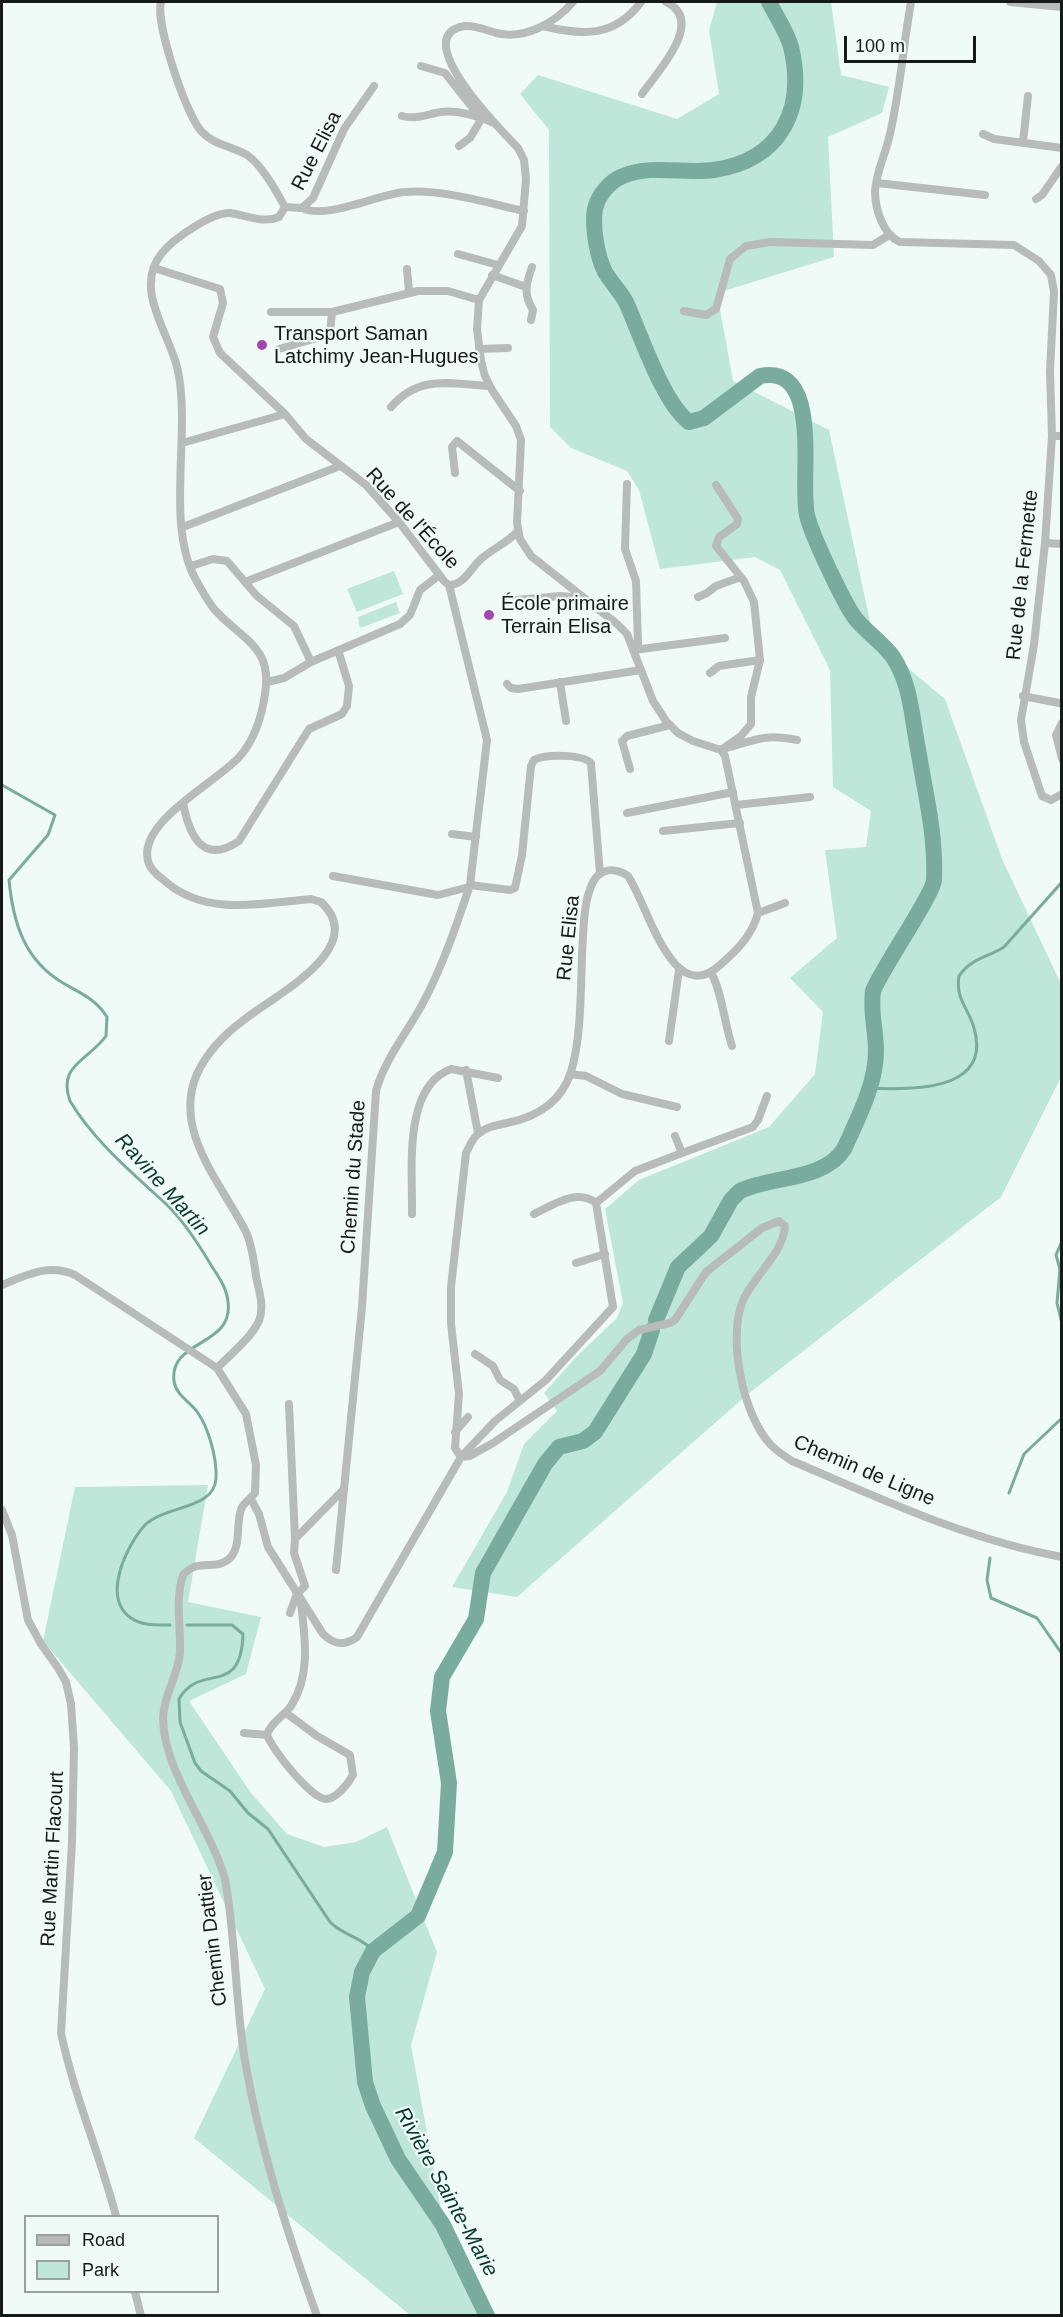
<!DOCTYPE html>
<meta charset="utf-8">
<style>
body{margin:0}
#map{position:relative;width:1063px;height:2317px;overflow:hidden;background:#f0fbf7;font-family:Helvetica,sans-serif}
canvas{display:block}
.frame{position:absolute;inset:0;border:3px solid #151918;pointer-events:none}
.legend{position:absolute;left:24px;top:2215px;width:195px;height:78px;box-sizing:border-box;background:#f0fbf7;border:2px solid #98a19e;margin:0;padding:8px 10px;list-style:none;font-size:18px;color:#151918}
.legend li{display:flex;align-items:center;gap:12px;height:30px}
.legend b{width:30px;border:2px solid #98a19e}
.scale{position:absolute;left:844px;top:36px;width:132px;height:27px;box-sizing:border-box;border:3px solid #151918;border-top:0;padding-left:8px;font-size:18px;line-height:21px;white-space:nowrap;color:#151918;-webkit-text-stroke:4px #f0fbf7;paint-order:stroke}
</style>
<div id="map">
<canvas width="1063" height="2317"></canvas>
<div class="frame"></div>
<ul class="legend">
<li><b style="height:8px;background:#b7bcbb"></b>Road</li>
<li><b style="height:16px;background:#bee6d9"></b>Park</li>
</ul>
<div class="scale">100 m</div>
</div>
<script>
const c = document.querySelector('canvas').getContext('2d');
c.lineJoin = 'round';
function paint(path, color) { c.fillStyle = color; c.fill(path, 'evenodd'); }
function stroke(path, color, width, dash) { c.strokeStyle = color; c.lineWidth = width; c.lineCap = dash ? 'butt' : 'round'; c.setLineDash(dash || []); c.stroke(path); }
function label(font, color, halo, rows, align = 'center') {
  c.font = font + ' Helvetica,sans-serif'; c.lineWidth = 4.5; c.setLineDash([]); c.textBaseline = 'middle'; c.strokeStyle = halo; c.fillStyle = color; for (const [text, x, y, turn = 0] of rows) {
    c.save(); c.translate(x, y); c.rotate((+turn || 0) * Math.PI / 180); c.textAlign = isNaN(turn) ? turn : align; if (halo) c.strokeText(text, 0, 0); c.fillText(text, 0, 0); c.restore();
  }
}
const green = new Path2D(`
 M717,2H831L841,75L889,87L882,113L828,137L834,257L717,293L733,381L829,430L874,640L945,699L1002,859L1061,984V1077L1001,1197L748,1394L517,1597L452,1587L507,1492L524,1444L557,1411L544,1393L576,1357L617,1318L623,1303L605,1209L639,1180L769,1127L815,1074L823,1012L790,978L837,938L825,850L866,847L871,811L833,787L830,670L780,570L755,557L660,569L639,490L627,471L571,448L550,427L549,130L520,94L538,75L677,119L719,94L709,30Z
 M394,571L403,594L357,612L347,589Z
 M396,602L400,613L360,628L358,617Z
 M208,1485L188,1602L261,1617L246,1674L189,1701L251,1793L287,1834L324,1847L356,1842L387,1827L437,1952L411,2045L450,2259L484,2315H410L194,2138L265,1989L171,1791L43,1641L75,1487Z`);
const stream = new Path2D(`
 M2,785L55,815L48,835L9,880C13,922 24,960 63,983C80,993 96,999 107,1017L106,1036C89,1060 57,1065 70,1101C94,1141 131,1172 165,1203C184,1221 198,1243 211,1265C218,1276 227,1288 228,1302C234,1347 169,1339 174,1381C176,1396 191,1402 198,1413C209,1429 217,1459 216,1478C215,1510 165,1505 145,1525C127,1545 101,1597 131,1618C142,1626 157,1625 170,1625
 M868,1088C908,1090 993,1093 974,1028C969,1009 955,999 959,976C971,958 987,958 1004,947L1062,882
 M1062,1241L1056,1255L1060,1269L1057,1303L1062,1324
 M1009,1493L1024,1454L1062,1418
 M990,1558L987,1580L991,1598L1037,1618L1062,1654
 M187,1625H232L243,1634C241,1699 201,1661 179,1699L180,1722L195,1763L201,1771L230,1791L248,1813L268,1829L330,1922C342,1935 362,1937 373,1951`);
const river = new Path2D(`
 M656,1320L678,1267L711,1236L731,1200L740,1191C771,1176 824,1181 844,1149C857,1120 876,1085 876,1051C876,1031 870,1011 873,991C882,968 933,895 934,880C936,835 925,792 918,749C912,719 911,684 893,657C883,643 866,632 855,618C844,603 811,534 807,515C799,480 824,363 760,376L704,418L689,422C663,403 640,333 626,302C620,291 611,282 605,272C597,256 592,227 595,209C598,195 610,181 623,176C651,164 685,174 714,170C781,160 806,109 791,47C787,32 776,16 769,2
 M487,2316L443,2225L398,2159L373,2106L365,2082L357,1997L362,1972L373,1951L418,1916L445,1852L449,1783L438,1711L442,1677L476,1619L483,1573L545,1464L559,1447L583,1441L595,1432L644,1354L652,1330`);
const minor = new Path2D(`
 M161,2C155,22 186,116 202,132C214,145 232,146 247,155C262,165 276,191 285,207L279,217C263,224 246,215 230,213C212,212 173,239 162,253C132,289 171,335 178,371C191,434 165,524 196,580C202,590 207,601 215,610C242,640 273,646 265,694C262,715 255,738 241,755C220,781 133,823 149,864C152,872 160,877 166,882C207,917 262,903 311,899L321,902C370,948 275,995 245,1019C226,1033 207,1052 197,1074C172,1131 222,1184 246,1232C253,1247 254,1265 257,1281C260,1294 264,1308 259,1321C251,1338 230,1355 217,1368
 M911,2C903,47 900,93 889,138C885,155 876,173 875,191C875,209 883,235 900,242L1014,245L1039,261L1051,275L1054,292L1050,371L1052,436L1045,543L1034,645L1021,720L1024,742L1042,796L1051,800L1062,794
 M1010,2L1062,7
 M543,26C583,36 615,37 641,2
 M421,66L445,73L479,116
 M642,94C658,71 706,21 666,2
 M402,116C416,120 428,114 441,112C459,110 478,116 494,123
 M983,134L994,139L1062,148
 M1023,142L1028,96
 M459,146L470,138L482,118
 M877,183L985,195
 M1036,199L1042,195L1062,166
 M285,207L302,208L313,198L344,129L374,86
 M302,208C326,220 378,194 405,192C442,189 488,203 524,211
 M458,254L498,265
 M154,268L220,289L223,303L213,337L220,353L285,414L306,439L366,485L399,522L444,581L449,585C465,585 471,567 482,558C494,548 507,543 518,531
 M407,269L409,292
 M492,275L526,287
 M684,311L706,315L716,309L730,259L746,246L770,242L873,245L889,235
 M271,312H332L418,291H448L479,300
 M531,320L533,310C523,294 526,284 532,267
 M279,349L324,336L330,332L332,312
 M479,349L508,348
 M391,407C420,374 450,384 489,386
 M1052,436H1062
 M182,443L285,414
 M455,473L452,447L457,441L520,491
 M627,484L625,549L636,581L638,644L634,650
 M716,485L738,519L737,524L719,537L716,546L744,581L754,602L760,660L751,697V724L741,736L721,750
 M183,527L340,466
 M1045,543L1062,544
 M191,566L213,559L227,561L257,596L294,626L311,662
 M245,582L399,522
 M698,597L707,593L716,586L741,577
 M516,600L560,596L583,598
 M634,650L725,638
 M710,673L719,666L760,660
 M267,682L284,678L311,662L400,624L410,615L420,590L438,576
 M560,682L566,721
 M507,684L511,688L518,689L641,670
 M1023,696L1059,703
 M1062,723L1056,735L1062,759
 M722,749C755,741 761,733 797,740
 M630,769L622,741L627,736L670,725
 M183,803C189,834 202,866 239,841L309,729L342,714L347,706L349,686L338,650
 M736,805L810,797
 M627,813L733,792
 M663,831L740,823
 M452,834L476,837
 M333,876L438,895L469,887
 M470,885L510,890L515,888L522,855L531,766L534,760C545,754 582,754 591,763L600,874
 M758,913L785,903
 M711,973C721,988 725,1026 732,1046
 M669,1041L679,970
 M466,1070L478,1133
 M570,1074L586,1076L622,1094L677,1107
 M675,1136L682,1153L753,1127L758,1120L767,1096
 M596,1203L635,1171L682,1153
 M412,1214C413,1172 402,1087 451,1069L498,1078
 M576,1263L605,1254
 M2,1285C26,1275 49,1263 75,1275L217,1368L246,1414L256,1465L255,1493C251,1498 245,1502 242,1507C235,1522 242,1546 230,1558C216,1572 198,1557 183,1575C175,1599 181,1628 180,1653C178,1676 163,1696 163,1720C165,1774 210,1826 225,1879C236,1939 235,2000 245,2061C260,2148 287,2232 317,2316
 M475,1354L493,1366L500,1380L514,1389L520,1401
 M289,1404L295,1539
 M455,1432L468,1417
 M461,1457L455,1448L459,1394L451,1324V1287L466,1153C469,1147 472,1139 478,1134C486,1127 497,1125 507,1123C537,1117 561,1103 571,1072C583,1032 580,978 583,936C584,918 585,898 593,882C601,867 616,868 628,876C648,905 672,1009 720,965C737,950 752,936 758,913L725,756L721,750L693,741L678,733L666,721L653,701L627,634L617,624L531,556L520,539L517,523L521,440L516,426L492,390L485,376L481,361L477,329L479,300L522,226L526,179L524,160L518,148C504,133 405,35 465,26C475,25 486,30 496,33C525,40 555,23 573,2
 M461,1457L470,1456L493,1443L600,1371L627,1339L639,1330L670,1323L675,1320L706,1272L762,1228L779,1221L785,1226C783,1255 752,1277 742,1303C728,1340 743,1415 770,1444C776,1451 785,1456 792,1461C880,1498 967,1540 1062,1557
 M251,1499L259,1514L268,1547L323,1634C334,1645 345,1646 357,1637L461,1457L495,1421L546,1380L613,1307L596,1203C577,1188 553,1205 534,1214
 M2,1510L12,1535L28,1620L41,1644L58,1668L66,1682L71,1704L74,1748L72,1842L61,2033C74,2095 100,2155 116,2216
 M336,1570L362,1307L376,1091C385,1058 408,1032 424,1001C443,965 457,924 470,885L487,740L449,585
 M297,1594L305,1586L294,1553L295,1539L343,1490
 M290,1613L297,1594
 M286,1713L317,1736L350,1755L353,1775C348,1784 336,1799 326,1799C311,1799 272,1749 267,1735C270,1723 284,1716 291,1706C311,1675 305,1638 301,1603
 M244,1733L267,1735
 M135,2292L141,2316`);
const markers = [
 [262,345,6,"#a247b1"],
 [489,615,6,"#a247b1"]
];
const streetNames = [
 ["Rue Elisa",317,151,-63],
 ["Rue de l'École",412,519,48],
 ["Rue de la Fermette",1023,575,-84],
 ["Rue Elisa",569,938,-84],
 ["Chemin du Stade",354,1177,-86],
 ["Chemin de Ligne",864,1471,23],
 ["Rue Martin Flacourt",53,1859,-87],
 ["Chemin Dattier",213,1940,-97]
];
const poiNames = [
 ["Transport Saman",274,334],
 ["Latchimy Jean-Hugues",274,357],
 ["École primaire",501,604],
 ["Terrain Elisa",501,627]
];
const waterNames = [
 ["Ravine Martin",162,1185,48],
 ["Rivière Sainte-Marie",446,2192,61]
];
paint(green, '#bee6d9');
stroke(stream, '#79ac9c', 3);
stroke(river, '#79ac9c', 16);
stroke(minor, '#b7bcbb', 8);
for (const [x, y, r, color] of markers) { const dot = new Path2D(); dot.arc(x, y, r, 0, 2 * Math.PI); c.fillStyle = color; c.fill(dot); stroke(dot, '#f0fbf7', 2); }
label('20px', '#151918', '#f0fbf7', streetNames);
label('20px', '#151918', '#f0fbf7', poiNames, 'left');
label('italic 21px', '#08382d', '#f0fbf7', waterNames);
</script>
